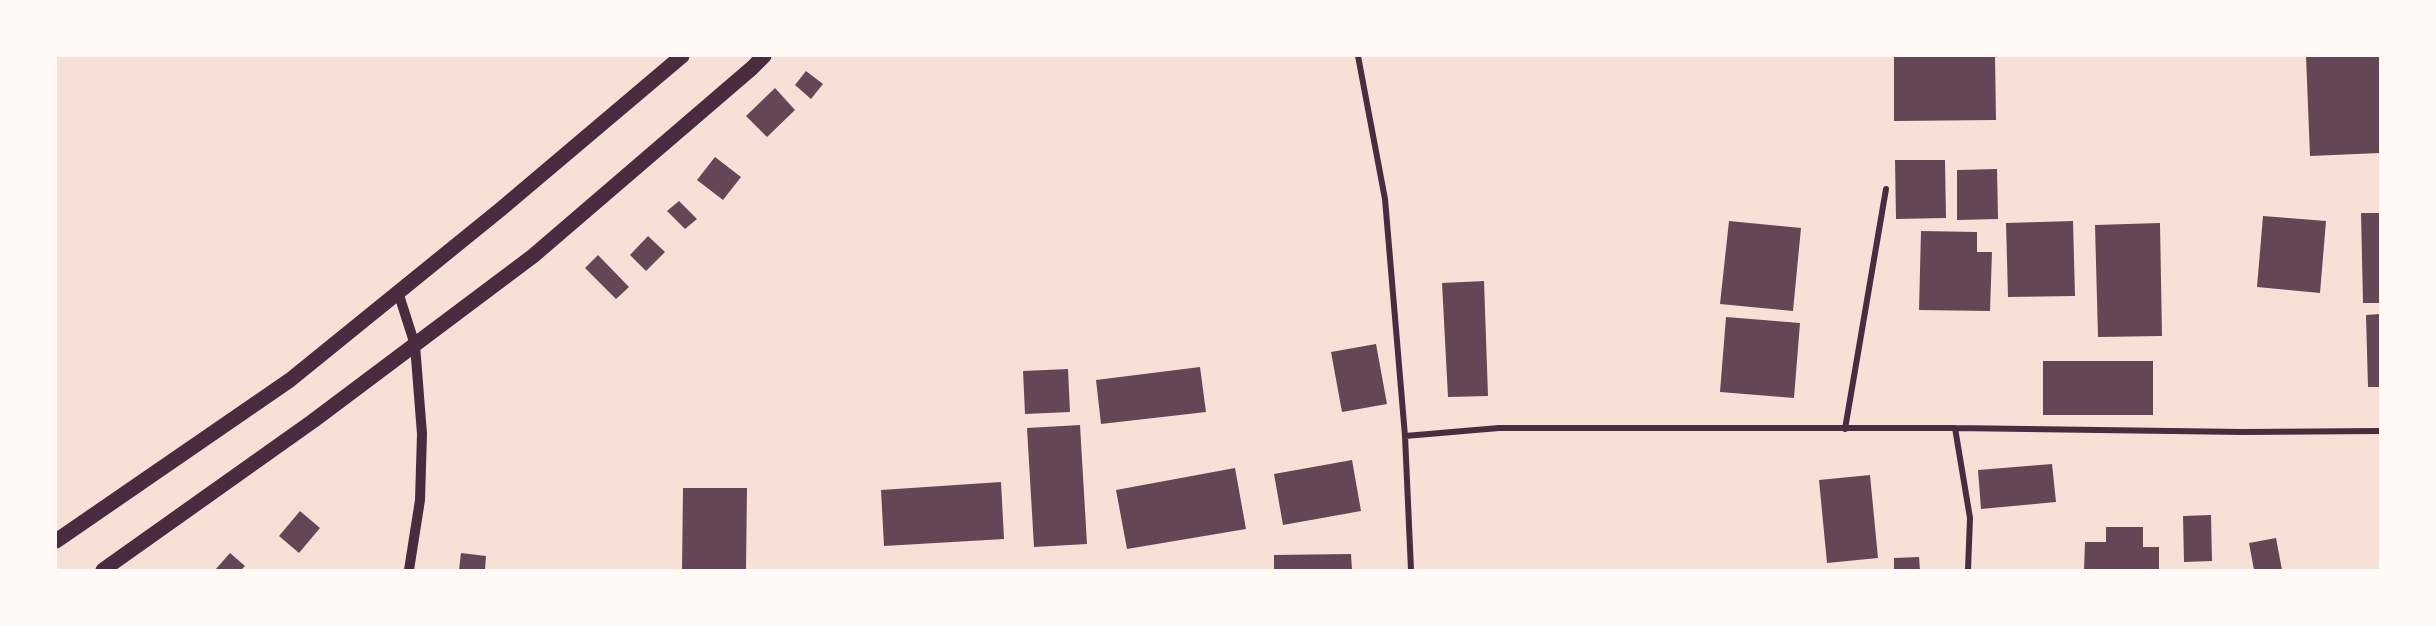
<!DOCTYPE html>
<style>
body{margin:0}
#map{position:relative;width:2436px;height:626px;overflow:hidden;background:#f7e1d7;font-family:Manrope,sans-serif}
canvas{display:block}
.frame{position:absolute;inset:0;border:57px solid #fffaf5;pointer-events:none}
</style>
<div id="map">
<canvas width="2436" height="626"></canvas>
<div class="frame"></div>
</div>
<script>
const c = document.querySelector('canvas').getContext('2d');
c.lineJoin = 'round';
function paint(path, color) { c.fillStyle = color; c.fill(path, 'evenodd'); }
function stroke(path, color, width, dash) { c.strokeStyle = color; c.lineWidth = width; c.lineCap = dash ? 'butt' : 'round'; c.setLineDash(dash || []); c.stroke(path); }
const building = new Path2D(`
 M1894,56H1995L1996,120L1894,121Z
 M2306,56H2380V153L2310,156Z
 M806,71L823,84L811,99L795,85Z
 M775,88L795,110L767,137L746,116Z
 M715,157L741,177L723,200L697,180Z
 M1895,160H1945L1946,218L1896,219Z
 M1997,169L1998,219L1957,220V170Z
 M679,201L697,219L685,229L667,211Z
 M2361,213H2380V303H2363Z
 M2263,216L2326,221L2320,293L2257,287Z
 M1729,221L1801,228L1793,311L1720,304Z
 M2073,221L2075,296L2008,297L2006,223Z
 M2160,223L2162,336L2098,337L2095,225Z
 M1921,231L1977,232V252H1992L1990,311L1919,310Z
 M648,236L665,252L646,271L630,255Z
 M598,255L629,287L616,299L585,268Z
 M1484,281L1488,396L1448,397L1442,283Z
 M2380,314V387H2368L2366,315Z
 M1726,317L1800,323L1794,398L1720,392Z
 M1376,344L1387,404L1342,412L1331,352Z
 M2043,361H2153V415H2043Z
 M1200,367L1206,412L1101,424L1096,380Z
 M1068,369L1070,412L1025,414L1023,371Z
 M1080,425L1087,544L1034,547L1027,428Z
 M1352,460L1361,511L1283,525L1274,474Z
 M2052,464L2056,502L1981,509L1978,470Z
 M1235,468L1246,529L1127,549L1116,490Z
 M1870,475L1878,558L1827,563L1819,480Z
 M1001,482L1004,539L884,546L881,490Z
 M683,488H747L746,570H682Z
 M300,511L320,528L299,553L279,536Z
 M2211,515L2212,561L2184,562L2183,516Z
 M2106,527H2143V547H2159V570H2084L2085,542H2106Z
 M2276,538L2282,570H2254L2249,543Z
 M230,553L245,566L241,570H215Z
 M461,553L486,556L485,570H459Z
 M1351,554L1352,570H1274V555Z
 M1919,557L1920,570H1894V558Z`);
const minor = new Path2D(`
 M1358,56L1385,199L1405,436L1411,570
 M1955,428L1970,518L1968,570
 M1845,429L1886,189
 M1405,436L1499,428H1955L2243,432L2380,431`);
const tertiary = new Path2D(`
 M398,292L415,345L422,434L420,500L409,570`);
const primary = new Path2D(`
 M56,541L290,380L501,209L682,56
 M103,570L313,421L533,256L752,68L764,56`);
paint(building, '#644757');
stroke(minor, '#4a2c40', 6);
stroke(tertiary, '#4a2c40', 10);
stroke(primary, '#4a2c40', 15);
</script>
